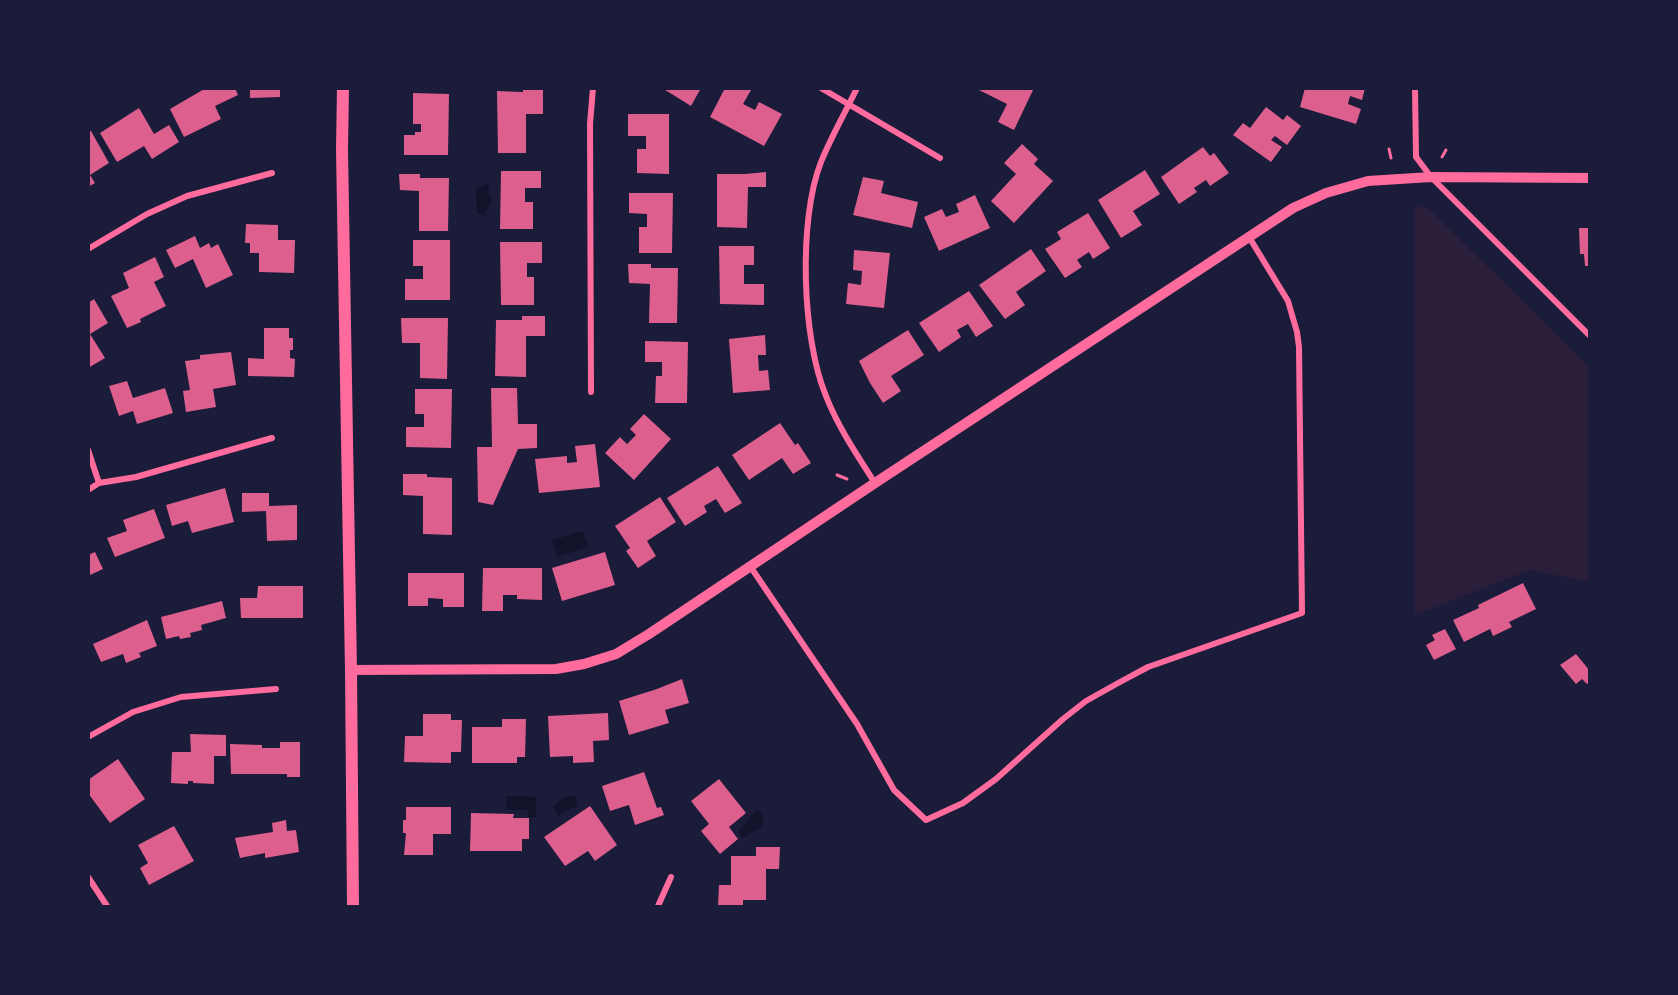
<!DOCTYPE html>
<style>
body{margin:0}
#map{position:relative;width:1678px;height:995px;overflow:hidden;background:#1b1b3a;font-family:Georgia,serif}
canvas{display:block}
.frame{position:absolute;inset:0;border:90px solid #1b1b3a;pointer-events:none}
</style>
<div id="map">
<canvas width="1678" height="995"></canvas>
<div class="frame"></div>
</div>
<script>
const c = document.querySelector('canvas').getContext('2d');
c.lineJoin = 'round';
function paint(path, color) { c.fillStyle = color; c.fill(path, 'evenodd'); }
function stroke(path, color, width, dash) { c.strokeStyle = color; c.lineWidth = width; c.lineCap = dash ? 'butt' : 'round'; c.setLineDash(dash || []); c.stroke(path); }
const green = new Path2D(`
 M1415,206L1428,208L1589,367V582L1530,570L1415,615Z`);
const water = new Path2D(`
 M488,183L489,186L488,190L492,200L484,216L477,213L476,189Z
 M583,531L588,547L557,557L552,540Z
 M575,795L578,806L570,808L559,816L553,806L566,797Z
 M507,796L536,797V817H528V810H506Z
 M758,810L763,816C765,829 754,831 744,837L741,836L739,831C742,824 751,822 751,815Z`);
const building = new Path2D(`
 M206,88H235L238,95L215,106L221,119L184,137L170,109Z
 M250,88H280V97L250,98Z
 M523,88H543V114H526V153H498L497,91L523,92Z
 M662,88H701L691,106Z
 M725,88H749L751,90L743,104L755,110L759,102L782,114L764,146L710,117Z
 M975,88H1034L1014,130L998,122L1007,104Z
 M1305,88H1365L1362,100L1350,96L1348,104L1361,109L1356,124L1300,107Z
 M413,93L449,94L448,155H404V135H415V132H421V124H413Z
 M1266,107L1283,120L1287,115L1301,126L1287,145L1275,136L1271,140L1282,147L1271,162L1233,135L1243,123L1250,128Z
 M139,108L154,134L169,125L179,142L152,159L144,146L117,162L100,133Z
 M628,114H669V174L637,173V149H646V136H628Z
 M91,131L109,163L90,175L95,183L88,187V132Z
 M1022,144L1038,159L1034,164L1053,181L1014,223L991,201L1016,174L1004,163Z
 M1203,147L1210,156L1214,153L1229,173L1210,186L1206,180L1194,188L1197,192L1179,204L1161,177Z
 M1145,170L1160,194L1133,211L1142,225L1121,238L1098,200Z
 M501,171H541V188H525V202H533V229H500Z
 M766,172V187H748L747,228L717,227V174H745Z
 M399,174H420V178H449L448,231H419V191L400,190Z
 M863,177L884,181L881,193L918,202L912,228L853,215Z
 M629,193H673L672,253H639V227H647V214L629,213Z
 M975,195L990,228L939,251L924,217L942,209L946,217L959,212L956,204Z
 M1088,213L1110,248L1093,259L1089,252L1077,260L1082,267L1065,278L1045,249L1061,239L1057,232Z
 M246,224L278,225V240H295L294,273L259,272V253H250V243H245Z
 M1579,228H1590V266H1585L1584,254H1580Z
 M195,236L200,248L209,243L211,248L218,244L233,275L206,288L193,259L175,268L166,250Z
 M413,240H450V300H405V279H423V266H413Z
 M500,242H542V263H527V277H534V305H501Z
 M719,246H754V265H744V284H764V305L720,304Z
 M1031,249L1046,271L1016,292L1025,305L1005,319L979,285Z
 M854,250L890,253L884,308L846,304L848,283L861,285L862,271L853,270Z
 M155,257L164,277L154,282L166,306L140,319L141,322L127,328L111,296L129,288L123,273Z
 M628,264H651V268H678L677,323H649L650,284L629,283Z
 M969,291L993,326L976,337L968,324L957,330L961,337L939,352L919,323Z
 M94,299L108,323L90,334L105,358L88,368V303Z
 M522,316H545V336H526V377L495,376L496,320H522Z
 M401,318H448L447,379L420,378V343H402Z
 M264,328H289V338H293V350H290V358L295,359L294,377L248,376V358L264,359Z
 M908,330L924,355L891,376L901,391L883,403L870,383L859,361Z
 M765,335L766,355H758L759,371L768,370L770,390L733,393L729,339Z
 M645,341L688,342L687,403H655L656,376H662V362H645Z
 M231,352L236,385L213,389L216,407L186,412L183,391L190,390L185,361L200,359V355Z
 M127,381L133,398L165,388L173,413L137,424L133,411L119,416L109,386Z
 M491,388H517L518,424H537V448L518,449L493,505L478,502L477,447H492Z
 M415,389H452L451,448L406,447V427H424V414H415Z
 M644,414L671,439L634,480L605,453L620,437L627,444L636,435L630,429Z
 M780,423L795,445L798,443L811,463L793,474L782,458L749,480L732,455Z
 M595,444L600,487L539,493L535,459L567,456V463L577,462L575,446Z
 M718,466L742,503L725,513L716,499L704,506L707,512L685,526L667,498Z
 M403,474H427V477L452,478V535L423,534V496L403,495Z
 M225,488L234,522L192,533L188,521L172,526L166,505Z
 M242,493H269V506L297,505V540L267,541L266,511L242,512Z
 M660,497L676,522L647,541L656,556L638,568L626,551L630,548L615,526Z
 M154,509L165,538L115,557L107,538L127,531L123,520Z
 M95,552L103,569L88,576V555Z
 M605,552L615,585L562,601L552,568Z
 M483,568H542V600L517,599V595H503V611H482Z
 M408,573H464V607H443V599L428,598V606H408Z
 M1523,583L1536,609L1509,622L1512,627L1493,636L1490,629L1464,642L1453,620L1479,608L1478,605Z
 M258,586H303V618H241L240,598H257Z
 M222,601L226,618L201,625L202,630L190,633L191,637L180,639L179,636L166,639L161,617Z
 M147,620L157,646L139,653L141,657L126,663L123,654L101,662L93,644Z
 M1445,629L1456,649L1434,660L1426,645L1435,640L1432,635Z
 M1576,654L1590,671V682L1587,684L1582,679L1576,684L1560,665Z
 M682,679L689,703L665,710L669,723L629,735L619,701L657,689Z
 M608,713L609,740L593,741L594,762L573,763V756L550,757L548,716Z
 M423,714H451V720H462L461,752H451V763L404,762L405,736H423Z
 M502,719H526L525,757H517V763H472V727H502Z
 M190,734L226,735V756H214V784L193,783V781H188V784L171,783L172,752H191Z
 M280,742H300V777H287V774H231L230,744L262,745V748H280Z
 M118,759L145,799L110,823L88,793V780Z
 M644,772L657,808L661,807L664,815L635,825L629,805L610,811L602,786Z
 M719,779L746,813L729,827L738,839L720,854L701,831L709,824L691,801Z
 M590,806L617,845L595,861L588,851L565,866L544,837Z
 M406,807H451V834H433V855H404L406,833H403V820H406Z
 M471,813L514,814L513,818H529V839H522V851H470Z
 M286,820L287,831L296,830L299,852L265,858V853L240,858L235,838L273,832L272,823Z
 M174,826L194,861L149,885L140,868L148,863L138,845Z
 M756,847H780L779,869H766V900H743V906H718L719,885H731V856H756Z`);
const path = new Path2D(`
 M1389,149L1391,158
 M1442,157L1446,150
 M837,475L847,479`);
const minor = new Path2D(`
 M821,88L940,158
 M857,88C845,113 831,137 821,162C798,220 802,339 826,396C838,427 857,455 875,483
 M1415,88L1416,157L1431,177L1590,336
 M88,249L147,214L187,196L272,173
 M591,392L590,124L593,88
 M88,450L99,483
 M88,490L99,483L136,477L272,438
 M750,566L857,724L894,790L926,820L963,803L996,779L1063,719L1086,701L1120,682L1148,667L1302,613L1299,347L1297,332L1288,301L1249,237
 M88,737L133,712L181,697L276,689
 M88,877L107,906
 M658,906L671,877`);
const tertiary = new Path2D(`
 M351,670L556,669L584,664L616,654L649,634L875,483L1293,208L1326,193L1368,181L1431,177L1590,178`);
const secondary = new Path2D(`
 M343,88L342,150L351,670L353,906`);
paint(green, '#2a1e3b');
paint(water, '#12122b');
paint(building, '#dd5f8e');
stroke(path, '#ff6b9d', 3);
stroke(minor, '#ff6b9d', 6);
stroke(tertiary, '#ff6b9d', 10);
stroke(secondary, '#ff6b9d', 12);
</script>
